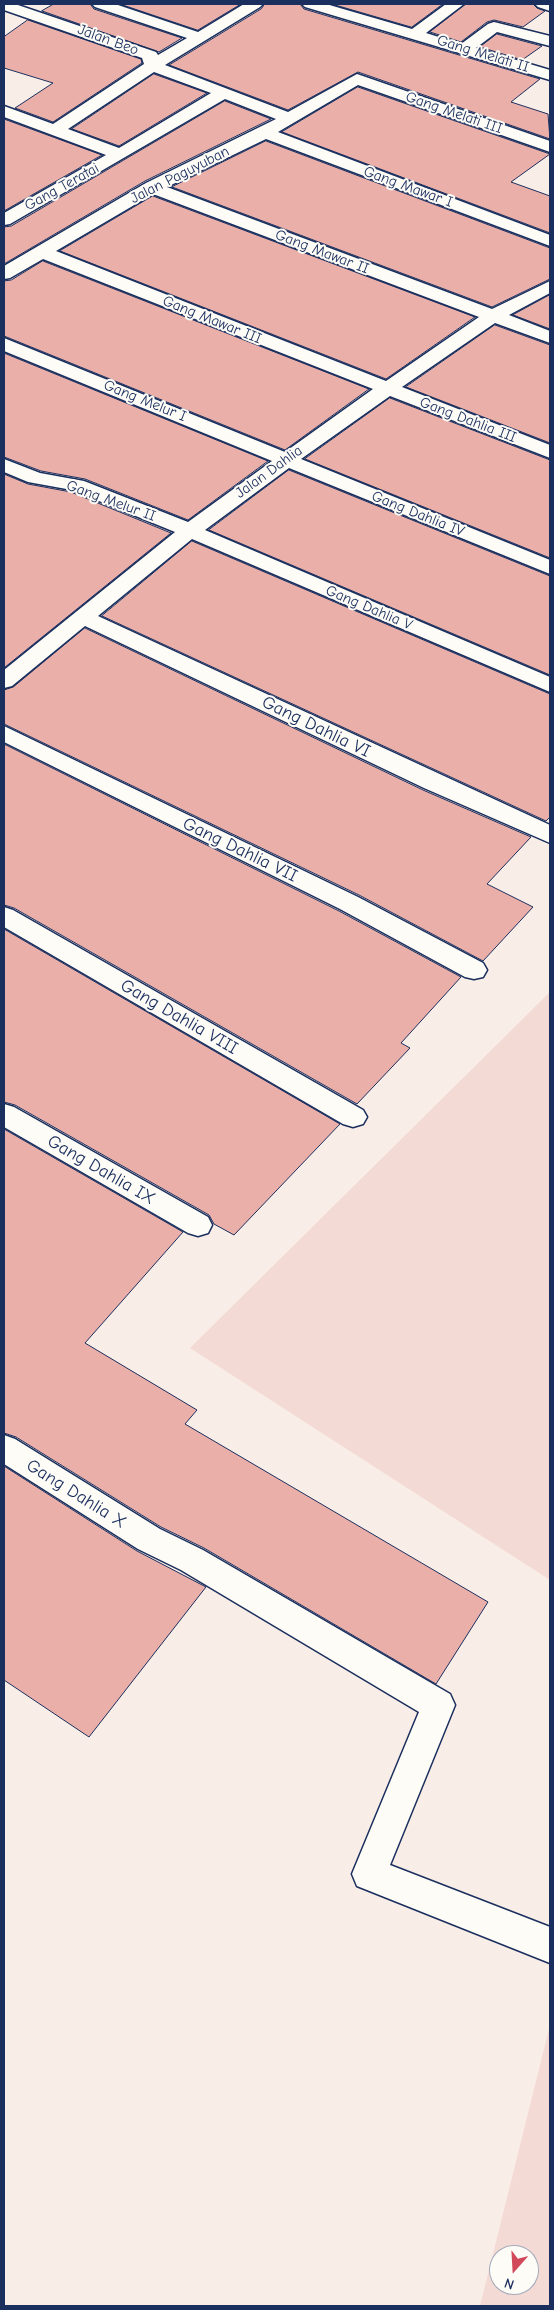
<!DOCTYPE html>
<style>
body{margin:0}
#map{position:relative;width:554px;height:2310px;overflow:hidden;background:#f9ede7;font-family:"Comic Neue",sans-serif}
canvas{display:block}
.frame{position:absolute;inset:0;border:5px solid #1b2f5e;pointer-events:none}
.north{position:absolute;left:489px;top:2245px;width:50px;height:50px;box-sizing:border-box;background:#fdfcf7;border:1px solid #a3aaba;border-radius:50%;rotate:199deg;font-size:14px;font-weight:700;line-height:20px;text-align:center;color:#1b2f5e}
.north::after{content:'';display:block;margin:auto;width:18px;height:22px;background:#d1495b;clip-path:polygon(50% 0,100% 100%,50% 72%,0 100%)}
</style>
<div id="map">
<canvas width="554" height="2310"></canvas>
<div class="frame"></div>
<div class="north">N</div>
</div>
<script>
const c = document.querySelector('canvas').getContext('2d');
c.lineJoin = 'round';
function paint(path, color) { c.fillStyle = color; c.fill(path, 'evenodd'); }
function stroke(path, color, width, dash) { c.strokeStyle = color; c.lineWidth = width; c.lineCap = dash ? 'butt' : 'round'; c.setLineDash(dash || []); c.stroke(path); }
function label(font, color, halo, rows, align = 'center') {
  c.font = font + ' "Comic Neue",sans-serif'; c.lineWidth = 4; c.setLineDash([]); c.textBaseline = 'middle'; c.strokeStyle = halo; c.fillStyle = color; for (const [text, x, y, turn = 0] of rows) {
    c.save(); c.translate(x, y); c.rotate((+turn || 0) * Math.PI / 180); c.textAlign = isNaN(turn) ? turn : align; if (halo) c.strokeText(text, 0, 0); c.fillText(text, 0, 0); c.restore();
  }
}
const built = new Path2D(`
 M550,992V1580L190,1348Z
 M550,2025V2306H480ZM499,2255H529V2285H499Z`);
const building = new Path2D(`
 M54,4H90L94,9L182,38L159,52L42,11Z
 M120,4H241L198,30Z
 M265,4H300L304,9L540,79L511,102L548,114L550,139L358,72L288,110L169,65L261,9Z
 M332,4H443L412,27Z
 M466,4H533L537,8L545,11L523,27L494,20L487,22L461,42L430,32Z
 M28,20L141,59L142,63L53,122L15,108L53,83L4,68V37Z
 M497,34L542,46L522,60L480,47Z
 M154,74L207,93L119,146L72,129Z
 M358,87L550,154L511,182L550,196V233L282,132Z
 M225,101L271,119L145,181L4,264V227L11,226Z
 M4,119L102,155L4,211Z
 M266,141L550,248V279L492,307L172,187Z
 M153,196L475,317L386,379L60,251Z
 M43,261L369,389L285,450L4,336V281L11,280Z
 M550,295V329L513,315Z
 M495,325L550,345V443L406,387Z
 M4,353L268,461L188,520L85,479L41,471L4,457Z
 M390,398L550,460V558L305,459Z
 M289,470L550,576V675L209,530Z
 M4,474L28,484L71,492L171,533L4,668Z
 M192,541L550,694V817L546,821L102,616Z
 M85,628L423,790L531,837L487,884L533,907L483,961L359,895L4,724V690L13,687Z
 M4,744L339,911L461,977L401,1043L410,1048L357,1104L14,908L4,905Z
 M4,929L340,1124L234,1235L214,1224L209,1215L15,1105L4,1102Z
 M4,1129L183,1232L85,1343L197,1410L185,1424L488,1602L436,1684L204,1548L161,1527L16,1437L4,1433Z
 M4,1466L137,1551L206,1587L89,1737L4,1680Z`);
const minor = new Path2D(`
 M4,4H15L156,52L158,55L187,38L95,7L92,4H115L198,32L244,4H263L260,7L165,65L288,112L357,74L550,141V152L358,85L278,132L550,235V246L266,139L167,187L492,309L550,281V293L509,315L550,331V343L495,323L402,387L550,445V458L390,396L301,459L550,560V574L289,468L205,530L550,677V692L192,539L98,616L550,825V843L424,788L85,626L12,686L4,688V670L175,532L72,490L28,482L4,472V459L40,473L84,481L188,522L272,461L4,351V338L285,452L373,389L43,259L10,278L4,279V266L146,183L276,119L225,99L10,224L4,225V213L106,155L4,117V106L53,124L144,64L142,58L4,10ZM154,72L211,93L119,148L68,129ZM153,194L479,317L386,381L56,251Z
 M302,4H326L412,29L446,4H464L426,33L461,44L488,24L494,22L550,36V46L497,32L476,48L550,70V80L305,7Z
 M535,4H550V11L538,7Z
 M4,726L358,897L483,963L487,970L483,977L474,979L465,977L340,909L4,742Z
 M4,907L13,910L363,1110L367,1117L363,1124L353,1127L343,1124L4,927Z
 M4,1104L14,1107L208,1217L212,1225L208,1233L198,1236L188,1233L4,1127Z
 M4,1435L15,1439L160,1529L203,1550L450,1694L455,1705L390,1865L550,1927V1963L357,1886L352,1874L419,1712L181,1570L138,1549L4,1464Z`);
const farStreetnames = [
 ["Jalan Beo",108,40,20],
 ["Gang Melati II",483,54,17],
 ["Gang Melati III",454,113,19],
 ["Jalan Paguyuban",180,175,-27],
 ["Gang Teratai",62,187,-29],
 ["Gang Mawar I",408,187,20],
 ["Gang Mawar II",322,252,21],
 ["Gang Mawar III",212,320,22],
 ["Gang Melur I",145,401,22],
 ["Gang Dahlia III",468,420,21],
 ["Jalan Dahlia",269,472,-36],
 ["Gang Melur II",111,501,20],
 ["Gang Dahlia IV",418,514,22],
 ["Gang Dahlia V",369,608,23]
];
const streetNames = [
 ["Gang Dahlia VI",316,727,26],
 ["Gang Dahlia VII",240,850,26],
 ["Gang Dahlia VIII",179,1017,30],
 ["Gang Dahlia IX",101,1170,30],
 ["Gang Dahlia X",76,1494,32]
];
paint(built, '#f4dad4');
paint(building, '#eaafa9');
stroke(building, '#1b2f5e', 1);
stroke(minor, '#1b2f5e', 3);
paint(minor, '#fdfcf7');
label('15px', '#1b2f5e', '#fdfcf7', farStreetnames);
label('18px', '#1b2f5e', '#fdfcf7', streetNames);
</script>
